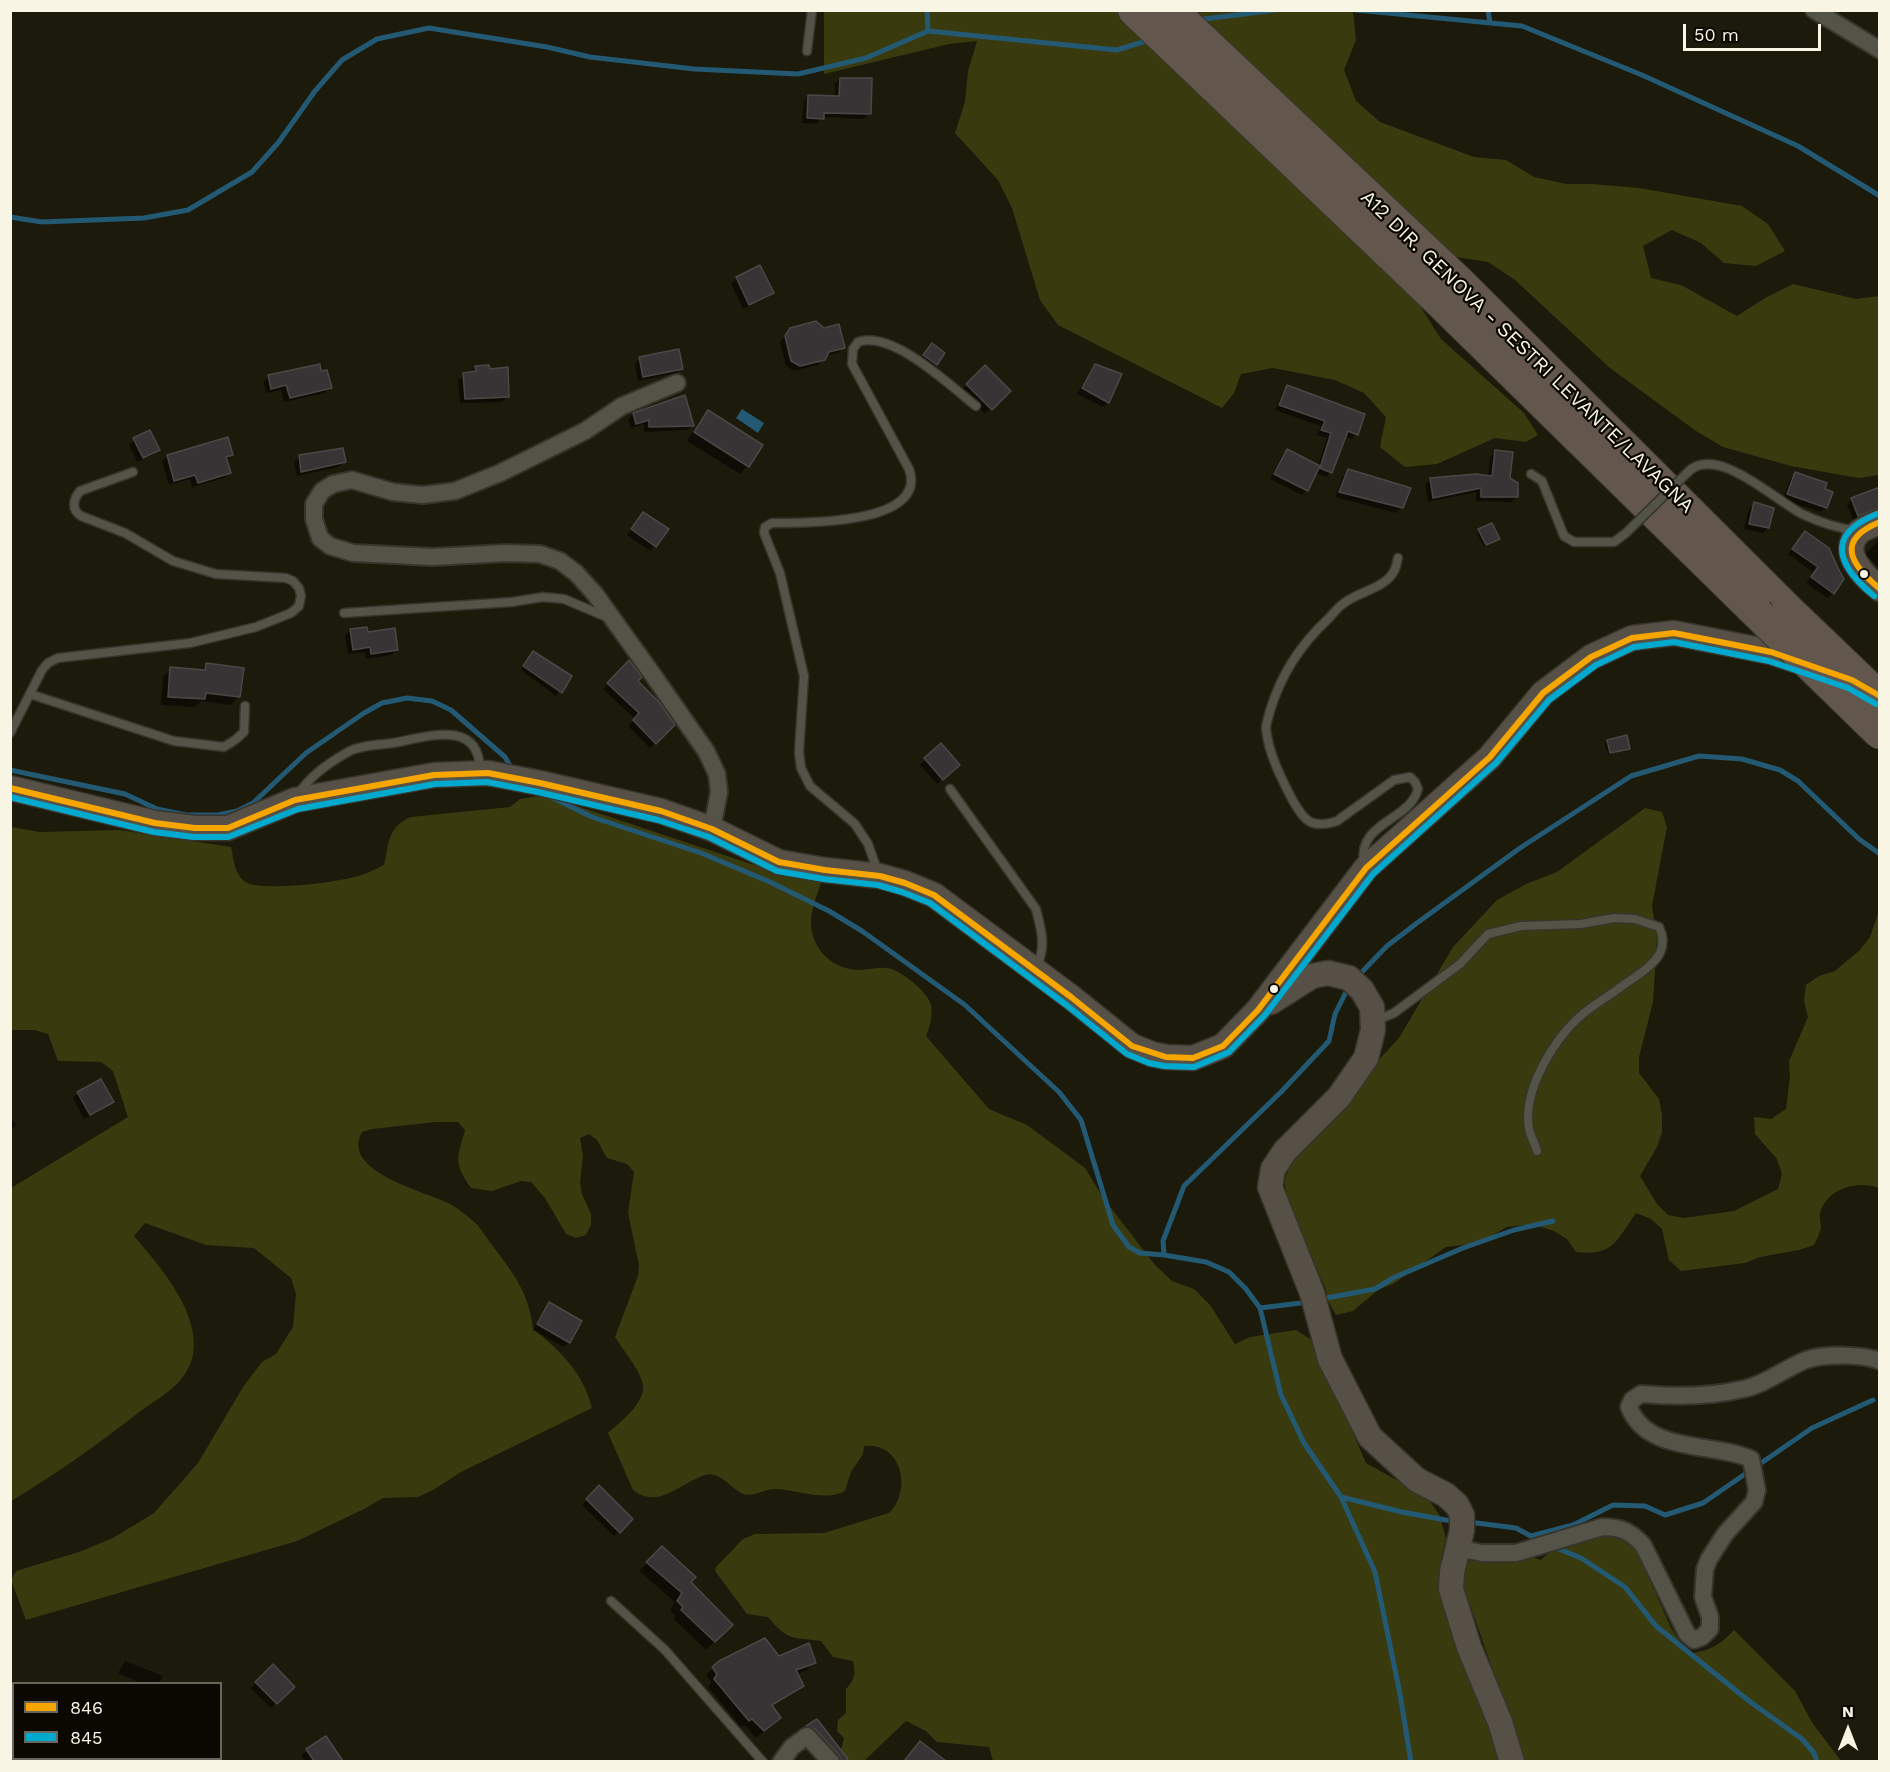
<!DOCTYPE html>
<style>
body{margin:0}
#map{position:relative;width:1890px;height:1772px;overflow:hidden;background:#1c1a0b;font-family:"Work Sans",sans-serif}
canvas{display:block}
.frame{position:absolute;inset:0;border:12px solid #f8f5e5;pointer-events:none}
.legend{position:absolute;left:12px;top:1682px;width:210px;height:78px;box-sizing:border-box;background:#0a0801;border:2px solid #69675c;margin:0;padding:8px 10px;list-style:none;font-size:18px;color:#f8f5e5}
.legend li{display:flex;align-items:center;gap:12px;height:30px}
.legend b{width:30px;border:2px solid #69675c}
.north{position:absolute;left:1818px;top:1700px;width:60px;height:60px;-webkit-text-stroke:4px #0a0801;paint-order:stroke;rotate:0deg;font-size:16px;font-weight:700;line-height:24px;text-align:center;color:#f8f5e5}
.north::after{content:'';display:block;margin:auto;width:21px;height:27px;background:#f8f5e5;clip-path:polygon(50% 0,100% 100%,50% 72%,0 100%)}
.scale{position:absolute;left:1683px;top:24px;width:138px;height:27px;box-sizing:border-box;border:3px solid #f8f5e5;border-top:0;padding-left:8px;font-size:18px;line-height:21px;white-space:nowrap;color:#f8f5e5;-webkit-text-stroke:4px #0a0801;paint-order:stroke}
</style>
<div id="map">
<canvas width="1890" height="1772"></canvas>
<div class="frame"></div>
<ul class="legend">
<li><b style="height:8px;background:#f7a600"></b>846</li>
<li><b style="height:8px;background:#00a9ce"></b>845</li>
</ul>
<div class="north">N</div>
<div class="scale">50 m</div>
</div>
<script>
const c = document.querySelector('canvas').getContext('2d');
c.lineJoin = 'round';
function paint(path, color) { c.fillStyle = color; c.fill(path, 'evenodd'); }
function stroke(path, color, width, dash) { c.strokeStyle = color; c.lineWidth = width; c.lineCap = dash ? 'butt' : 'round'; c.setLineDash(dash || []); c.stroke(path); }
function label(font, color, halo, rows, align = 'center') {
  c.font = font + ' "Work Sans",sans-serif'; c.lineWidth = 4.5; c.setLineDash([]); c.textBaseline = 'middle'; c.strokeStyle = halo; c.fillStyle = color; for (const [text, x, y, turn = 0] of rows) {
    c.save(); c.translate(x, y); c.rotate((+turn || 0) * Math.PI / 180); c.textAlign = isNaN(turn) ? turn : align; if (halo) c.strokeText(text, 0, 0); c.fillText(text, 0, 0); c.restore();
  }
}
const green = new Path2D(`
 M824,11H1353L1356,40L1344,70L1356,101L1380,122L1474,157L1506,160L1534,177L1566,184H1592L1639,188L1742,206L1768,224L1785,251L1756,266L1724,263L1701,243L1672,230L1643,246L1651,278L1681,285L1737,316L1765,298L1793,284L1856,299L1879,296V475L1859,478L1791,466L1723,447L1696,431L1610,368L1515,280L1488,262L1456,257L1429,269L1417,301L1441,339L1524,413L1538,435L1526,442L1495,438L1437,464L1405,467L1380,447L1386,417L1364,393L1335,380L1273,368L1241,374L1234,393L1222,408L1058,325L1040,300L1012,208L998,180L955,133L965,102L968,71L977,41L949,44L824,74Z
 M544,795L751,864L822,880C818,892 812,907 811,920C810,944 827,965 850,969C862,972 875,967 887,968C900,969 928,992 931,1005C933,1016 930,1026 926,1036L989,1109L1027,1125L1085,1168L1104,1199L1155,1265L1172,1281L1194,1289L1210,1305L1235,1344L1250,1337L1296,1330L1315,1342L1331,1390L1342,1408L1366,1463L1427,1497L1440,1516L1446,1539L1441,1560L1443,1605L1486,1711L1500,1761H993L989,1747L937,1742L926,1731L906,1721L864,1761H843L839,1759L844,1738L837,1731L838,1720L846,1713V1689C855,1679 856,1674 853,1661L833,1657L821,1641C791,1637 788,1641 768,1617L747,1614L715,1571L716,1567L743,1539L755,1534L824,1533L889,1513C913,1490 901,1441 864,1446L863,1454L851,1472L845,1491C826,1502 798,1490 777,1489C764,1488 753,1499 741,1493C730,1487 719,1471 705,1475C680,1483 659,1510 633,1490L608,1433C620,1422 649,1401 642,1381C638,1368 623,1350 615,1337L638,1276L639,1265L628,1213L634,1172L627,1164L607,1158L597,1140L589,1134L580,1138L583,1156L580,1183L582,1194L591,1214V1225L586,1235L576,1238L566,1234L545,1198L531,1182L521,1181L492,1191L471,1188C453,1162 457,1159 465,1130L458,1122H436L372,1129L362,1132C340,1172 425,1191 450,1204C457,1208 465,1214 472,1220C480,1226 486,1237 492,1245C513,1273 529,1292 533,1329C560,1350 584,1374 592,1408L461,1472L433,1490L418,1497L383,1498L364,1509L297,1541L26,1620L11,1580L16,1571L79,1552L113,1538L154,1513L198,1463L243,1387L262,1362L276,1354L293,1327L296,1294L291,1278L254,1248L206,1245L145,1223L134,1236C159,1265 201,1313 193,1355C191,1365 185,1375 178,1383C167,1394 151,1403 138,1413C97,1445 55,1475 11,1501V1188L128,1117L113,1071L101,1062L58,1061L48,1034L35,1030H11V827L39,832L119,830L231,847C234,859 234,873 244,881C258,893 339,882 358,876C367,874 375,869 384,865C389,843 388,826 411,817L510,807L520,799Z
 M1645,808L1662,812L1667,827L1652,906L1657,938L1653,1002L1639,1057V1073L1659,1099L1662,1115V1132L1657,1147L1640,1176L1657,1204L1668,1215L1684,1218L1734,1211L1778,1189L1782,1174L1777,1159L1755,1134L1754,1117L1771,1119L1786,1109L1790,1077L1789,1061L1808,1017L1804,1001L1806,985L1819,976L1835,971L1860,950L1870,937L1879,911V1188C1858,1180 1827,1188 1820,1213C1819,1217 1821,1222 1821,1227C1820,1233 1817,1239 1814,1245L1799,1250L1760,1257L1745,1263L1681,1271L1669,1260L1662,1229L1651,1219L1636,1213C1616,1241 1614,1256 1576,1252L1567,1239L1554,1231L1538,1226L1522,1225L1507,1227L1479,1243L1446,1247L1393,1284L1378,1290L1353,1311L1336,1315L1328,1301L1325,1287L1293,1218L1284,1182L1295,1151L1399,1038L1453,947L1497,900L1526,884L1557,872Z
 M1614,1532L1641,1551L1651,1583L1671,1628L1680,1642L1692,1653C1710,1651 1721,1644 1734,1630L1795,1691L1813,1724L1841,1761H1525L1464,1588L1462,1577L1463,1565L1474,1558H1534L1541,1560C1562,1539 1586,1537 1614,1532Z`);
const water = new Path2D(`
 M742,409L764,423L758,433L736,418Z`);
const shadow = new Path2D(`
 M840,79L869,113L864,119L822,117L817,124L802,123L804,101L809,96L835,98V84Z
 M760,267L772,293L767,298L743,309L731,284L737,279Z
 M791,329L843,348L838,353L825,356L818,365L794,371L786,366L780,342Z
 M930,347L936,364L933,366L922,357Z
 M640,358L682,368L676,373L638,381L635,364Z
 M1095,365L1108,402L1103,407L1077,394L1090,371Z
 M476,367L508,396L502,402L460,403L458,380Z
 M985,367L1009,391L985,414L962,390Z
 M320,373L330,387L325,393L284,402L281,390L266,393L264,382L269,376Z
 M1288,386L1356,434L1351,439L1344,436L1331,472L1326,477L1315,473L1307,490L1302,495L1270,479L1282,456L1287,451L1318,466L1327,438L1317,435L1321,426L1275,410L1283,391Z
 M708,412L748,466L740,474L687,441L700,420Z
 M633,414L693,425L687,430L644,432V424L631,428L628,420Z
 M134,440L158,450L153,455L137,462L129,445Z
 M1496,452L1517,497L1511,502L1476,501V492L1428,502L1425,485L1431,480L1488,477L1490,457Z
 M232,455L226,461L229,473L224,478L192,487L190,479L169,485L162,461L168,456Z
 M300,456L344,461L339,467L297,476L294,462Z
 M1348,471L1401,507L1396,513L1335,497L1343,476Z
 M1795,474L1823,490L1826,507L1821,512L1783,500L1790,479Z
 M1880,488V515L1875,512L1853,520L1847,505L1852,499Z
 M1754,504L1768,528L1763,533L1744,529L1749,509Z
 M643,513L655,546L650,551L627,535Z
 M1479,531L1496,541L1484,547L1477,533Z
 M1805,533L1833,593L1827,598L1806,583L1814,573L1788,554Z
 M1880,539V568L1865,554Z
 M350,630L367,633L396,650L391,655L366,659L365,652L348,654L345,636Z
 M530,656L570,677L556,696L521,670Z
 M629,662L636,681L673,725L650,748L628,726L635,719L603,689Z
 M206,665L239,696L231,705L201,701L195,707L161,705L163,677L171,669L200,671Z
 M1608,741L1629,748L1608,755L1605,744Z
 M941,745L953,770L937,784L920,765Z
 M78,1093L112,1102L107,1107L84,1119L73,1098Z
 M10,1116L16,1125L10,1131Z
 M549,1304L569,1342L564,1347L533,1330L544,1310Z
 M599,1487L631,1519L614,1536L582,1505Z
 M662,1549L689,1582L731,1625L706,1650L674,1619L675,1616L670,1610L675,1602L639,1571Z
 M778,1658L814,1662L807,1670L796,1674L802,1686L795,1693L771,1707L772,1725L756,1738L744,1725L741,1727L708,1687L711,1682L706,1675L713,1668Z
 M125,1661L163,1676L159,1684H142L118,1673Z
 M273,1666L293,1687L271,1708L251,1688Z
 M817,1721L846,1759L843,1762H823L797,1737Z
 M326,1738L341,1761L305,1762L301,1755Z
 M920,1743L944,1762H904Z`);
const stream = new Path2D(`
 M927,10L928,31
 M1356,10L1522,26L1642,75L1798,146L1880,196
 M1488,10L1490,23
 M1197,20L1275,10
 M10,217L42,222L144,218L188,210L252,172L278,143L315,91L342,60L377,39L429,28L547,47L590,57L694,69L798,74L866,58L928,31L1117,50L1149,40
 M10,770L125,794L157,809L186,815H218L237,811L253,803L306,753L364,713L382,703L407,698L432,701L451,710L505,757L513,771
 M547,795L592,817L701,853L770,882L829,911L862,931L965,1005L1059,1092L1081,1120L1113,1225L1129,1247L1140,1253L1164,1255L1206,1262L1229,1272L1246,1289L1260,1308L1281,1395L1304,1443L1341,1497L1375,1572L1400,1694L1411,1762
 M1357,977L1387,946L1417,923L1520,848L1631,776L1699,756L1742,759L1780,770L1798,781L1859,839L1880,854
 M1164,1255L1163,1241L1184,1186L1281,1092L1329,1041L1335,1014L1349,986
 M1321,1299L1375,1289L1393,1278L1463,1248L1514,1230L1553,1221
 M1260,1308L1309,1302
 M1341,1497L1402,1512L1457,1522
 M1469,1522L1516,1528L1540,1541
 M1531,1536L1573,1525L1613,1505L1645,1506L1665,1515L1703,1503L1812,1428L1873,1400
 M1554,1547L1581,1558L1625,1587L1656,1626L1749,1701L1802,1739L1814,1753L1817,1762`);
const building = new Path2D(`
 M840,78H872L871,114L824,113V119L807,118L808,95L839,96Z
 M760,265L774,293L749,305L736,277Z
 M816,321L824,328L839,324L845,348L829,352L825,360L800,366L791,361L785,336L790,328Z
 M932,343L945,353L937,365L923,355Z
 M679,349L683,369L643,377L639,357Z
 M320,364L321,371L327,370L332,388L290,398L286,385L271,389L268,375Z
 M1095,364L1122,374L1109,403L1082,388Z
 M489,365L490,369L508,367L509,397L465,399L463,373L476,371L475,366Z
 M985,365L1011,391L992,410L966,384Z
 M1287,385L1365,414L1358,435L1348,431L1332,473L1320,468L1331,433L1321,430L1325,421L1279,405Z
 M685,395L694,426L649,427V420L636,424L633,413Z
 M708,410L763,445L749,467L694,432Z
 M150,430L160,450L143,458L133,438Z
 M228,437L233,455L226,457L231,473L198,483L195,475L174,481L167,455Z
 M343,448L346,462L301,472L299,455Z
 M1287,449L1320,466L1308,491L1274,474Z
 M1495,450L1513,452L1510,478L1518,483V497H1481V488L1433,498L1430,478L1476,474L1492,476Z
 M1348,469L1411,488L1403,508L1339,492Z
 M1795,472L1827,483L1825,489L1833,492L1827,508L1787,494Z
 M1880,487V508L1858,516L1851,498Z
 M1754,502L1774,508L1769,528L1749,524Z
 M643,512L669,529L656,547L631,529Z
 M1492,523L1500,539L1486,545L1478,529Z
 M1805,531L1829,548L1838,568L1844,579L1834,594L1811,577L1818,567L1792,549Z
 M367,627L368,632L395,628L398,650L371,654L370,647L353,650L350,629Z
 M533,651L572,676L562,693L523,666Z
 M629,660L642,677L638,681L660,703L675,725L656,744L633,720L639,713L607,683Z
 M206,663L244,668L240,697L206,693L205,699L168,697L170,667L205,670Z
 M1627,735L1630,749L1610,753L1607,740Z
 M941,743L960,765L943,780L924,758Z
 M101,1079L114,1102L90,1115L77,1092Z
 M549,1302L582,1321L570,1343L537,1324Z
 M599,1485L633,1519L620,1533L586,1499Z
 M662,1546L696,1577L691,1582L733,1625L715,1642L681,1610L683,1607L677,1601L682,1593L646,1562Z
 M765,1638L779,1656L809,1643L816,1663L796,1670L804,1686L772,1705L781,1718L764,1731L752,1719L749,1721L714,1679L717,1674L712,1667L719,1661Z
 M273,1664L295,1687L277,1704L255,1682Z
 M817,1719L848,1759L845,1761H841L839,1755L815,1729L806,1726Z
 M326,1736L343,1761H314L306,1749Z
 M920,1741L946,1761H904Z`);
const lane = new Path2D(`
 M807,51L812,10
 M1687,473C1715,442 1776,501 1802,514C1819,522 1838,528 1856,531
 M1531,474L1542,481L1564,536L1574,542H1614L1626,533
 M344,613L512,602L543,597L564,599L609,618
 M30,694L174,741L224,747L235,740L244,732L245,706
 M10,733L42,670L48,663L58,658L190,643L256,627L291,613L299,606L301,596L299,588L293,581L286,578L216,574L173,561L125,533L81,516C71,509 73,500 80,491L133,472
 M950,789L1036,909C1041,929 1047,947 1036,967
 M299,793C311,775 330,762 348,752C360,745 380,745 393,743C426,737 479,718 480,770
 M1364,863C1357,822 1410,821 1418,789L1415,782L1410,777L1394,780L1337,821C1312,829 1305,822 1293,801C1282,780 1268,753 1266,728C1266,723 1269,716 1270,711C1281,674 1300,645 1328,619C1333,614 1338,607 1344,603C1358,592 1386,588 1394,571C1396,568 1397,562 1398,558
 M878,872L868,844L855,824L810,786L801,768L799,752L804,676L780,573L764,533L765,527L772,523C803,523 929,525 909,469L852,364L853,349L858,342C893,330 950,386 976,406
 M1375,1021L1394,1013L1460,964L1488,934L1521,926L1581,924L1614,918L1635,919L1659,927C1663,935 1664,944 1660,953C1652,968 1631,979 1618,989C1607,997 1595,1004 1584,1013C1555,1037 1522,1090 1529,1129C1531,1137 1535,1144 1537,1151
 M611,1601L665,1650L763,1762`);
const street = new Path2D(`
 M1814,10L1880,50
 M677,383L622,406L585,431L500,473L455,491L423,495L393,492L352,480L333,484L322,491L314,504V519L320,538L330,546L353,553L433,557L506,553L540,554L560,561L576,573L595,594L653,675L706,751L717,774L719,792L712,829
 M1457,1548L1482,1553H1516L1602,1527C1621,1527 1630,1531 1643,1545L1687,1634L1694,1640L1702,1637L1710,1629V1617L1703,1597L1705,1569L1709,1559L1725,1534L1754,1502L1757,1490L1751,1459C1714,1442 1647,1454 1629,1407L1632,1400L1641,1394C1675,1397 1709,1397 1743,1389C1765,1385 1785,1368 1806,1360C1823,1354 1863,1354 1880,1361
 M10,1724L14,1727
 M45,1758L48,1762
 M781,1762L792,1747L807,1736L831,1762`);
const secondary = new Path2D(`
 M1880,522C1873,525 1863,528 1858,533C1839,553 1865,577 1880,589
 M10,788L155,823L195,828H228L295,800L434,775L488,773L540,783L661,811L712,829L779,862L825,870L880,876L905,883L934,895L1071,997L1132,1046L1152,1054L1166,1057L1193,1058L1223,1046L1258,1010L1366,868L1490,757L1543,693L1591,657L1632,638L1674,633L1771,652L1807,664
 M1271,1002L1312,976L1328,973L1349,978L1362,990L1372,1007L1373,1030L1366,1058L1339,1097L1285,1151L1273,1169L1270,1187L1312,1293L1330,1359L1370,1437L1417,1480L1446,1495L1457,1505L1462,1515V1530L1452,1572L1451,1589L1469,1647L1500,1722L1512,1762`);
const highway = new Path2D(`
 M1134,10L1443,305L1758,614
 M1171,10L1462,285L1788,610`);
const laneBridge = new Path2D(`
 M1626,533L1687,473`);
const highwayBridge = new Path2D(`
 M1788,610L1880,698
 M1758,614L1880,733`);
const bus1 = new Path2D(`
 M1880,522C1835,540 1850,564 1880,589
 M10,788L155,823L195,828H228L295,800L434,775L488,773L540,783L661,811L712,829L779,862L825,870L880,876L905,883L934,895L1071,997L1132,1046L1166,1057L1193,1058L1223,1046L1258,1010L1366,868L1490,757L1543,693L1591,657L1632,638L1674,633L1771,652L1852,680L1880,696`);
const bus2 = new Path2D(`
 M1874,596C1838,566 1824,535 1877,514
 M10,797L154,832L194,837H228L298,809L435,784L487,782L538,792L658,820L709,837L777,871L824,879L878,885L902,892L930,903L1065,1004L1127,1054L1149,1063L1164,1066L1194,1067L1229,1052L1265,1015L1373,874L1496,763L1549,700L1596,665L1634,647L1674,642L1769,661L1848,688L1876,704`);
const markers = [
 [1864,574,5,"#f8f5e5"],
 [1274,989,5,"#f8f5e5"]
];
const streetNames = [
 ["A12 DIR. GENOVA - SESTRI LEVANTE/LAVAGNA",1527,352,44]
];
paint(green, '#393b0f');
paint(water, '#245973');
paint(shadow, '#0007');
stroke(stream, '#245973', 5);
paint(building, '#373436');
stroke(building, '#4a4846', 1.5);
stroke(lane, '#37352b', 11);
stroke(street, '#37352b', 20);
stroke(secondary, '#37352b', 27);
stroke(highway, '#37352b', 34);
stroke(lane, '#545347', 8);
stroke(street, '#545347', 16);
stroke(secondary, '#565046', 24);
stroke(highway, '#62564d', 32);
stroke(laneBridge, '#37352b', 11, []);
stroke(highwayBridge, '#37352b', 34, []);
stroke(laneBridge, '#545347', 8);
stroke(highwayBridge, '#62564d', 32);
stroke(bus1, '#f7a600', 6);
stroke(bus2, '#00a9ce', 6);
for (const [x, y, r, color] of markers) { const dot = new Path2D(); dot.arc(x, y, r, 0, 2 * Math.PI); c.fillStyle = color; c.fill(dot); stroke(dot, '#0a0801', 2); }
label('20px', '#f8f5e5', '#0a0801', streetNames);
</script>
